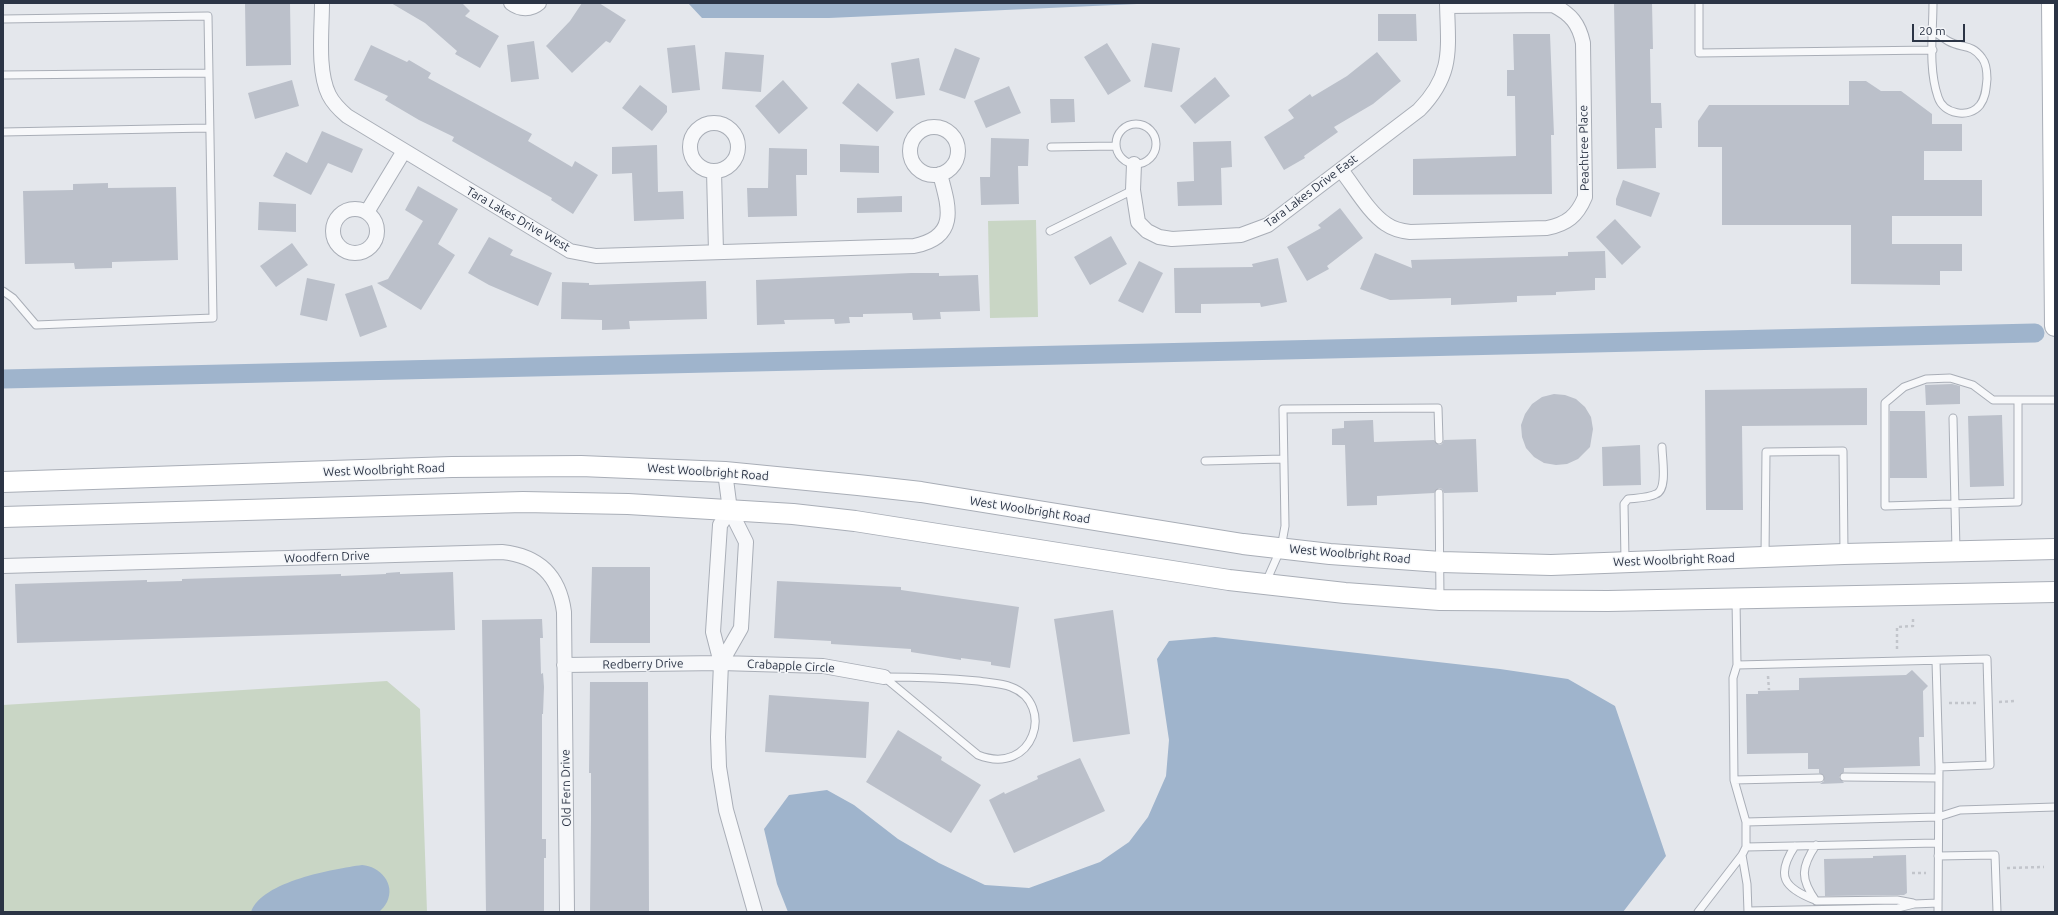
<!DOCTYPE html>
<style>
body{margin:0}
#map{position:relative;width:2058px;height:915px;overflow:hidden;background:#e4e7ec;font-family:Ubuntu,sans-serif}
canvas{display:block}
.frame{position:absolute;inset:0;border:4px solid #2b3445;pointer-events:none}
.scale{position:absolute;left:1912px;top:24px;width:53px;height:18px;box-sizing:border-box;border:2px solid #2b3445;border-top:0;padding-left:5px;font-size:12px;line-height:14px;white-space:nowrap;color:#2b3445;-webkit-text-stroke:3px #f4f6f9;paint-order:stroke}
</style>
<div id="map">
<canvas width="2058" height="915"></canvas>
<div class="frame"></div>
<div class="scale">20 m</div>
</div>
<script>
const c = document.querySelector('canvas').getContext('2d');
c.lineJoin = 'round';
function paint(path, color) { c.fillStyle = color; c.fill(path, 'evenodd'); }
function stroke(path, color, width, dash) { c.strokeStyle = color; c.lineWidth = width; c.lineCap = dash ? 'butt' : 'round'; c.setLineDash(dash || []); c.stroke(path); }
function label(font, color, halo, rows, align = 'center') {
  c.font = font + ' Ubuntu,sans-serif'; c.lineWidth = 3; c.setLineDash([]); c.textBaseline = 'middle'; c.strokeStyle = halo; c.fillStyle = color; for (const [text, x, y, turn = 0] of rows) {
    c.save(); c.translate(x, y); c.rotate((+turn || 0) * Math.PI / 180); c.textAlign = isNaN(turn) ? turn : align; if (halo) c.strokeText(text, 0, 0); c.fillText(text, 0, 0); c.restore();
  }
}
const green = new Path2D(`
 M1036,220L1038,317L990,318L988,221Z
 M387,681L420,709L427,912H3V705Z`);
const water = new Path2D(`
 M688,3H1159L829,18H702Z
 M1215,637L1500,669L1568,679L1615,706L1666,856L1623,912H788L777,884L764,829L789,795L827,790L854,805L898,839L939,863L985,885L1029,888L1100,862L1129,842L1148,817L1166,776L1169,740L1157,659L1169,641Z
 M362,865C380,866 396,884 387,902C385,906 382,909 379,912H251C262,881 334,869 362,865Z`);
const canal = new Path2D(`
 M3,379L2035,333`);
const building = new Path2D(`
 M245,3H290L291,65L246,66Z
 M391,3H462L470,11L465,16L499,36L480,68L455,54L457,51L425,23Z
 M582,3H599L626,20L610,43L606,41L572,73L546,46L570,21Z
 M1614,3H1652L1653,49H1650L1651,103H1661L1662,128H1655L1656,168L1617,169Z
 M1378,14H1416L1417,41H1378Z
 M1513,34H1550L1554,135H1551L1552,194L1413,195V159L1516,156L1515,96H1507V70H1514Z
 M534,41L539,79L511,82L507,45Z
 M1107,43L1131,81L1108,95L1084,57Z
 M1152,43L1180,48L1172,92L1144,87Z
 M371,45L407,62L409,60L431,73L428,78L532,134L528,141L572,167L575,161L598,175L573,214L551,200L552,198L452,141L454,137L419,120L385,100L388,96L354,80Z
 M695,45L700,90L672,93L667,48Z
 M955,48L980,58L965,99L939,90Z
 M725,52L764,55L761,92L722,89Z
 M1377,52L1401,81L1373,104L1334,127L1338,132L1304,156L1305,158L1284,170L1264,137L1294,118L1288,110L1310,94L1312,97L1347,76Z
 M919,58L925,95L896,99L891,63Z
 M1215,77L1230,96L1195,124L1180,106Z
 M292,80L299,106L255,119L248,93Z
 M783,80L808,108L779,134L755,106Z
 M1849,81H1866L1881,91H1901L1932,114V124H1962V151H1924V180H1982V216H1892V244H1962V271H1940V285L1851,284V225H1722V147H1698V121L1709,105H1849Z
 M858,83L894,112L877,132L842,103Z
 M640,85L667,106V112L652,131L622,108Z
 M1009,86L1021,113L986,128L974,101Z
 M1050,99H1074L1075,122L1051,123Z
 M322,131L363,149L352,173L328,163L311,195L273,176L286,152L307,163Z
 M991,138L1029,139L1028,166H1018L1019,204L981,205L980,177H990Z
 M1231,141L1232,167L1221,168L1222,205L1178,206L1177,182L1194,181L1193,142Z
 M840,144L879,146V173L840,172Z
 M657,145L658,192L683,191L684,219L634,221L632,173L612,174V147Z
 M769,148L807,149V175H796L797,216L748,217L747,188H768Z
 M1623,180L1660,193L1651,217L1616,205V199Z
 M108,183V188L176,187L178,260L112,262V268L75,269L74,263L25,264L23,191L73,190V184Z
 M418,186L458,209L438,244L455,255L421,310L377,283L388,279L423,221L405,210Z
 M902,196V212L857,213V198Z
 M259,202L296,204V232L258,230Z
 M1340,208L1363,238L1327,266L1329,269L1307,281L1287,247L1321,228L1318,225Z
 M1615,219L1641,247L1622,265L1596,237Z
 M1111,236L1127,264L1090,285L1074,257Z
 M489,237L513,250L510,255L552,273L538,306L489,285L468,273Z
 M292,243L308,265L276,287L260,266Z
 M1605,251L1606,278H1595V290L1556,292V295L1517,296V302L1451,305V298L1390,300L1360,289L1375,253L1412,268L1411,260L1568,256V252Z
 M1278,258L1287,302L1261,307L1260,303L1201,304V313H1175L1174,268L1253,267L1252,264Z
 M1139,261L1163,273L1143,313L1118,301Z
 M911,273H939V276L978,275L980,311L940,312L941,319L913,320L912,313L863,314V317H849L850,323L835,324L834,319L784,320L785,324L757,325L756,280Z
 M307,278L335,284L327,321L300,315Z
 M706,281L707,319L629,321L630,329L602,330V320L561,319L562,282L589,283V285Z
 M372,285L387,327L360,337L345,294Z
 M1952,384L1960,386V404L1926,405L1925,385Z
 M1867,388V425L1742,426L1743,510H1706L1705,390Z
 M1554,394L1565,395L1576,399L1585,407L1591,417L1593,429L1590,447L1578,459L1567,464L1556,465L1544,463L1534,457L1526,448L1522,437L1521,425L1525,414L1532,404L1542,397Z
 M1890,411H1925L1927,478H1890Z
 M2002,415L2004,486L1970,487L1968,416Z
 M1373,420L1374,442L1434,440L1439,445L1442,444L1444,440L1476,439L1478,492L1444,493L1442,489L1439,488L1434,493L1377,496V505L1347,506L1345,445H1332V429L1344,428V421Z
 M1640,445L1641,485L1603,486L1602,447Z
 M592,567H650V643H590Z
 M400,572V574L453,572L455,630L17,643L15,584L147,580V582L182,581V579L341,574V576L386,574V573Z
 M777,581L901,587V590L1019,607L1010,668L991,665V662L961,658V660L911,652V649L831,644V641L774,638Z
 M1113,610L1130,734L1073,742L1054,619Z
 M542,619L543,638H540L541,674L543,673L544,687L543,714H542V839H546V858H544V912H486L482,620Z
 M1912,670L1928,686L1923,691L1924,737H1919L1920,766L1844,768V772L1839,777L1844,783L1820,784L1824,781V776L1819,773V769H1808V753L1747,754L1746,694H1758V691L1799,690V678L1906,675Z
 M590,682H648L649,912H590L591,820V773H589Z
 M769,695L869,702L866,758L765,752Z
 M898,730L942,757L941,760L981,785L951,833L866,782Z
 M1080,758L1105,811L1014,853L989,800L1004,792L1005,794L1038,779L1037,776Z
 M1906,855L1907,893L1904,895L1825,896L1824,859L1873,858V856Z`);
const path = new Path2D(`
 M1897,649V627L1913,626V619
 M1768,676L1769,690
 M1999,702L2015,701
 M1949,703H1977
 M2007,868L2044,867
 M1912,873H1926`);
const lane = new Path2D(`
 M1699,3V53L1933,50
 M1933,3C1933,33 1928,68 1938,97C1943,114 1969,119 1980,105C1986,97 1986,88 1987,79C1987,73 1986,63 1982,58C1971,43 1962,49 1948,41C1943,38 1938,34 1933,31
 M3,19L208,16L213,318L36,325L13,298L3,291
 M3,75L208,73
 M1116 144a20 20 0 1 1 40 0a20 20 0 1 1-40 0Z
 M3,132L208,128
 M1051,147L1116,146
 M1050,231L1133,190
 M2018,400V502L1885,506V403L1904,387L1926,379L1950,378L1973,385L1993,400H2055
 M1953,418L1956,550
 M1205,461L1283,459
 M1439,493L1440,599
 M1765,556L1766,452L1843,451L1844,553
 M1625,560L1624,504L1628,499C1637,498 1648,498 1656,494C1668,490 1662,458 1662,447
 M1266,582L1281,548L1285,526L1283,409L1438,408L1439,440
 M1736,599L1737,665L1733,678L1734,780L1746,822L1938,817L1960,810L2055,807
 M1737,665L1987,659L1990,765L1939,767L1936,661
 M884,677C916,677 947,678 978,681C989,683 1001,683 1011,687C1056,704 1034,777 978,755Z
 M1844,777L1938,778
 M1734,780L1820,778
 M1816,845C1801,867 1800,879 1816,901L1897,900L1913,903
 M1795,846C1775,876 1784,888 1815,900
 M1746,847L1937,843
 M1742,855L1747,884L1748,912
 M1938,856L1995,855L1997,912
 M1748,911L1898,908L1914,904L1938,903
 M1698,912L1742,855L1746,847V822
 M1938,912L1939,767`);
const street = new Path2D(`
 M322,3C322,30 317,71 329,95C333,103 340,110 347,116L570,251L596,256L914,246C959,237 949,207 940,174
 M511,3C520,10 531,10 539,3
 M690 147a24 24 0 1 1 48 0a24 24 0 1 1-48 0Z
 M910 151a24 24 0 1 1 48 0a24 24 0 1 1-48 0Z
 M1134,164L1133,190L1138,222L1147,231L1159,237L1172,239L1241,235L1268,225L1419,110C1454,74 1448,49 1447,3
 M1341,170C1354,186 1369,213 1386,224C1393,229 1401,231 1410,232L1547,228C1567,224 1577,216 1585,197L1583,43C1579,24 1571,14 1553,5L1447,6
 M714,171L716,252
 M333 231a22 22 0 1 1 44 0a22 22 0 1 1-44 0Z
 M367,212L404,151
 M730,510L720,525L713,632L721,663L718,737L719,767L726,810L755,912
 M3,566L502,552C539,556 559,575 564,612L567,912
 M721,663L741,628L746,542L730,510L725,472
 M564,665L721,663L823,666L884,677`);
const secondary = new Path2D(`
 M2052,3L2055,326
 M3,482L452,467L581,466L725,472L858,485L921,492L1243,544L1330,554L1441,562L1551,565L1844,554L2055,549
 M3,517L523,502L628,504L793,514L855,521L1229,580L1345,593L1440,600L1608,601L2055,592`);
const streetNames = [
 ["Peachtree Place",1584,148,-91],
 ["Tara Lakes Drive East",1311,191,-37],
 ["Tara Lakes Drive West",518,219,30],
 ["West Woolbright Road",384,470,-2],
 ["West Woolbright Road",708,472,4],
 ["West Woolbright Road",1030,510,9],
 ["West Woolbright Road",1350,554,5],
 ["Woodfern Drive",327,557,-2],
 ["West Woolbright Road",1674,560,-2],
 ["Redberry Drive",643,664,-1],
 ["Crabapple Circle",791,666,3],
 ["Old Fern Drive",566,788,-91]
];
paint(green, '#c9d6c5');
paint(water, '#9fb4cc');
stroke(canal, '#9fb4cc', 19);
paint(building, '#bbc0ca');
stroke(lane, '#a9aeb7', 9);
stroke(street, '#a9aeb7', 16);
stroke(secondary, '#a9aeb7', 22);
stroke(path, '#c2c5cb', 2.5, [3, 3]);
stroke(lane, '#f7f8fa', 7);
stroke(street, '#f7f8fa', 14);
stroke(secondary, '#fff', 20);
label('12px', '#2b3445', '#f4f6f9', streetNames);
</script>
